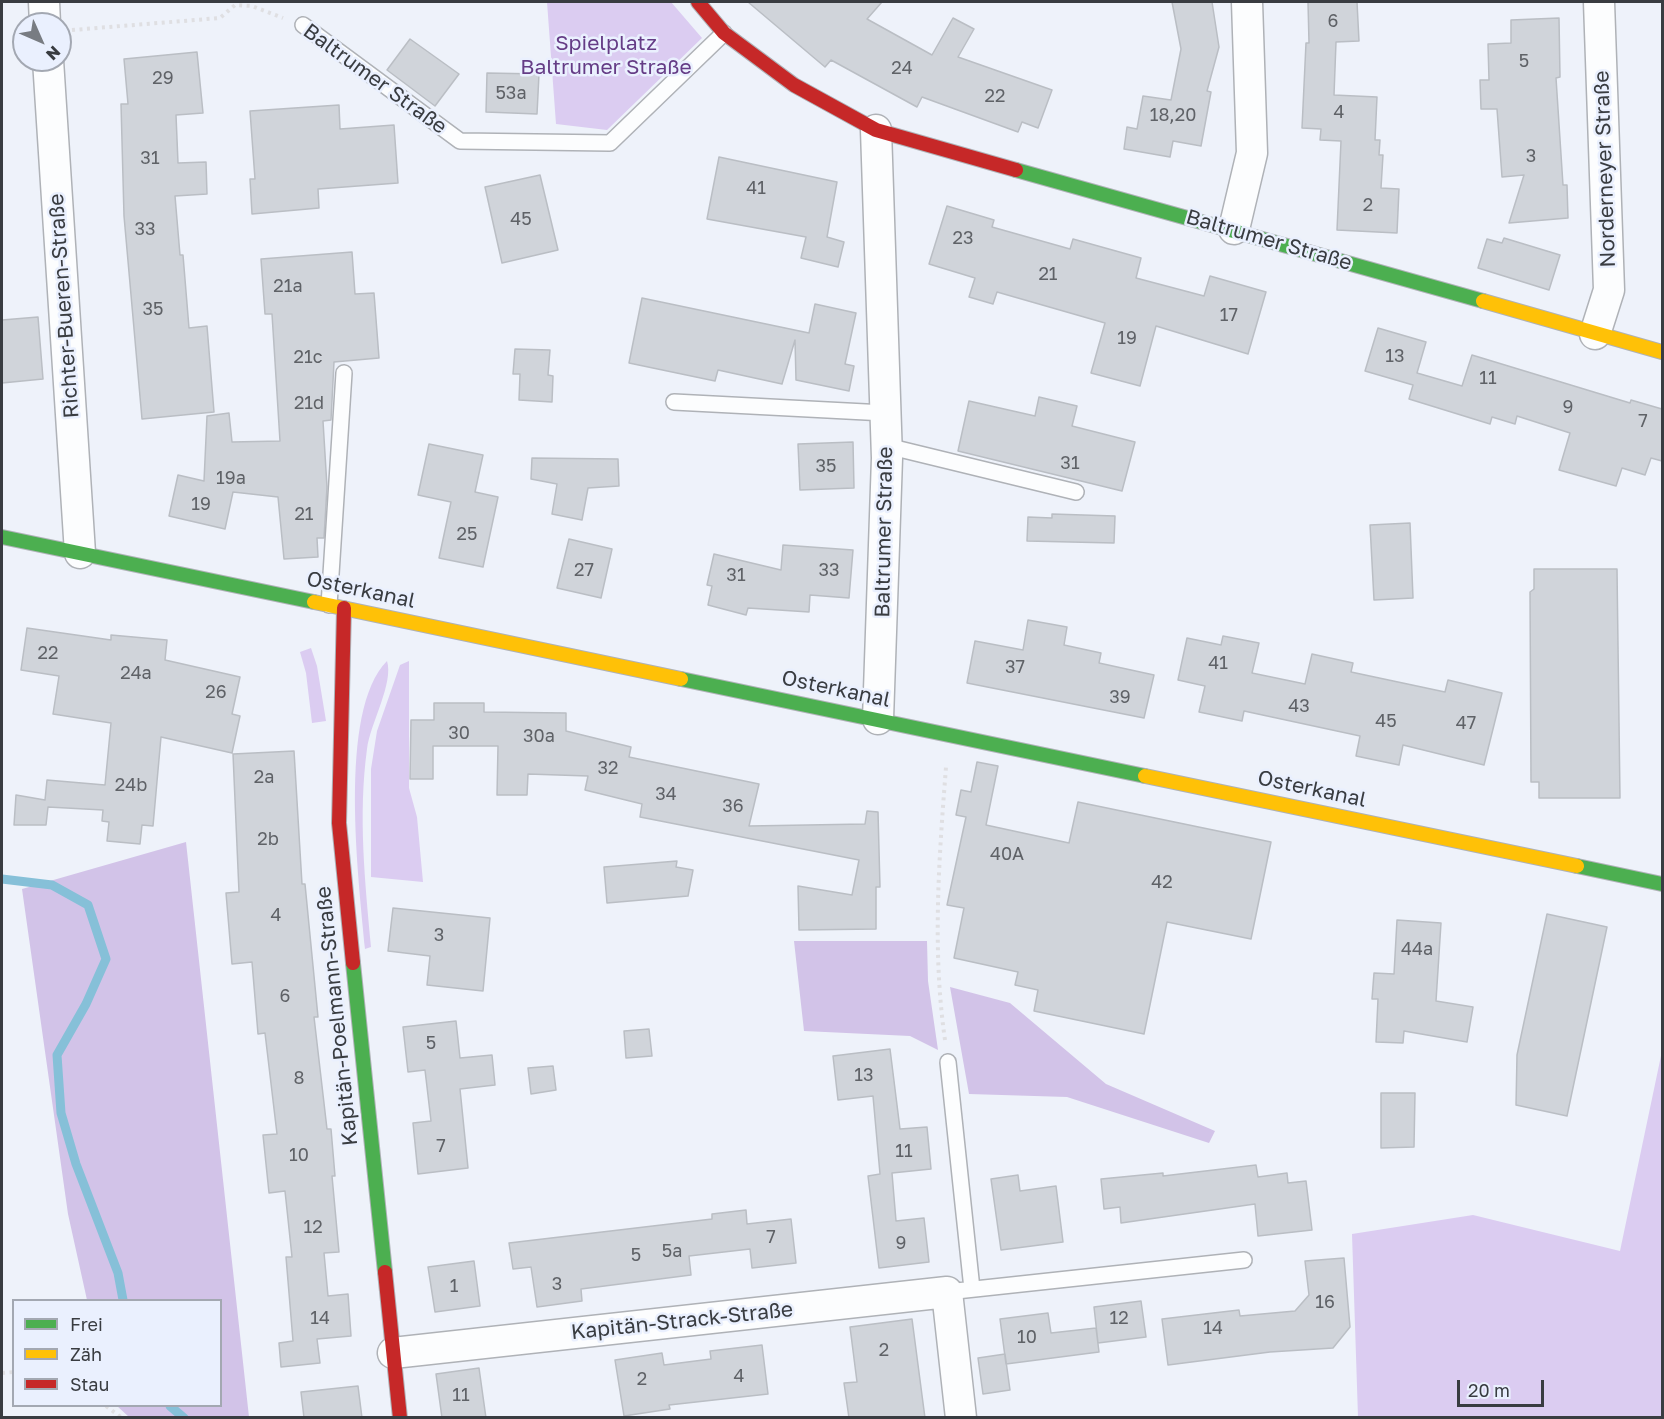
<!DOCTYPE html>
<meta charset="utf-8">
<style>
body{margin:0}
#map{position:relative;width:1664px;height:1419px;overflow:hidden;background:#eef2fa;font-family:"Golos Text",sans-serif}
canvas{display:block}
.frame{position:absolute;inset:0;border:3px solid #393c41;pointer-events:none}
.legend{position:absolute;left:12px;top:1299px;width:210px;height:108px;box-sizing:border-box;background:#eaf0fe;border:2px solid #a3a8b2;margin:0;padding:8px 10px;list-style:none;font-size:18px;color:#393c41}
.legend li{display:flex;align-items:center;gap:12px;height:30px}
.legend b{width:30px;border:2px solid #a3a8b2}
.north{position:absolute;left:12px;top:12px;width:60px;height:60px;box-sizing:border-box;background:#eaf0fe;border:2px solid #a3a8b2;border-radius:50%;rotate:135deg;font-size:16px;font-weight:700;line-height:24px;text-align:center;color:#393c41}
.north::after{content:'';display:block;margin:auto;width:21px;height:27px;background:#787c82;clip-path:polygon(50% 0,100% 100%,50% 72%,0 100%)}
.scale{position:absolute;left:1457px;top:1380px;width:87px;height:27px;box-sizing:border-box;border:3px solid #393c41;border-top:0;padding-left:8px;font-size:18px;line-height:21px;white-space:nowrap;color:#393c41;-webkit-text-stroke:4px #eaf0fe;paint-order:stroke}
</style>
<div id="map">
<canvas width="1664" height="1419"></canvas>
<div class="frame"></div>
<ul class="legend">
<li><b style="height:8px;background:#4caf50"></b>Frei</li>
<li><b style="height:8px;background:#ffc107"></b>Zäh</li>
<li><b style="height:8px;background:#c62828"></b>Stau</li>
</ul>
<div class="north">N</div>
<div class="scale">20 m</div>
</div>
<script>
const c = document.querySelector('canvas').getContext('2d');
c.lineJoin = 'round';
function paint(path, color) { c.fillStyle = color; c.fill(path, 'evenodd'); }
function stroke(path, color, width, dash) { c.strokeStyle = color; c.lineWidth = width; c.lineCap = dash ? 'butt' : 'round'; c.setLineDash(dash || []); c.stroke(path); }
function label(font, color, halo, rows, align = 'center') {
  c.font = font + ' "Golos Text",sans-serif'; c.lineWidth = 5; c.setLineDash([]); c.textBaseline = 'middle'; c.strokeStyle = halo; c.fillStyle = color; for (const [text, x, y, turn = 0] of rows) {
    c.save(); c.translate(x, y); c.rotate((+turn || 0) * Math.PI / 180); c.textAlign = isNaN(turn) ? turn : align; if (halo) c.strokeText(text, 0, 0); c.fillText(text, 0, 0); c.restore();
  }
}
const green = new Path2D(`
 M547,2H671L702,38L607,130L556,124Z
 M311,648L317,666L326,721L312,723L306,673L300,652Z
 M387,661C394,683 370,724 367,749C358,815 365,882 371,947L365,949C359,881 337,711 387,661Z
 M409,661V788L417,817L423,882L371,877V769L377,731L400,665Z
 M1662,1051V1417H1358L1352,1234L1473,1215L1620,1251Z`);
const forest = new Path2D(`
 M186,842L249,1417H129L117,1406H220V1300H87L68,1214L22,889Z
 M794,941H927L928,981L938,1050L910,1036L804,1031Z
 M950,987L1010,1003L1106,1084L1215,1131L1209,1143L1067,1097L969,1094Z`);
const stream = new Path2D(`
 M2,879L52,885L88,905L106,959L86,1004L57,1055L61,1113L76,1164L118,1273L123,1300
 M170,1406L184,1418`);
const building = new Path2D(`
 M748,2H882L867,19L932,55L953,18L974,29L958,57L1052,90L1038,128L1022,122L1018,132L922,97L917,107L831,60L825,67Z
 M1172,2H1212L1219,47L1207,91L1211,92L1201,146L1173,141L1170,157L1124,149L1127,127L1137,129L1143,96L1171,100L1181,49Z
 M1308,2H1357L1359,41L1336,42L1334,95L1377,97L1375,140H1380L1379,155H1383L1381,188L1399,189L1397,233L1337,230L1341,141L1320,140L1321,129L1302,128L1306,43H1309Z
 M1559,18L1560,77L1556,78L1563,185H1567L1568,218L1509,223L1524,175L1502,177L1497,109H1481L1480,80H1489L1488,44L1511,43V20Z
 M410,39L459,74L435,106L387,70Z
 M197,52L203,113L176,115L178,163L206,162L207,194L175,196L180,255H183L189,328L207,326L214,412L142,419L124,216L121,104H128L124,59Z
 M487,73L539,74L537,114L486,112Z
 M339,105L340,129L394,125L398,183L318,189L319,208L252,214L250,179H255L250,111Z
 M719,157L837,182L827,237L844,242L838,267L801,258L806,237L707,219Z
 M540,175L558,250L502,263L485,187Z
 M947,206L994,220L992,227L1070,249L1073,239L1141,258L1136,278L1204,296L1210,276L1266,292L1248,354L1156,326L1140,386L1091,373L1105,323L997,292L993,304L969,297L975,278L929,264Z
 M1504,238L1560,255L1549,290L1478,268L1487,239L1502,243Z
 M352,252L355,294L374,293L379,358L334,362L331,420L323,421L327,487L324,538H317L318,557L284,559L278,497L233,492L225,529L169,516L178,475L204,481L207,416L229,413L232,442L280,441L272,314H265L261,259Z
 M642,298L809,333L815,304L856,313L845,364L854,366L849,391L796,380L795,340L782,384L718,370L715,381L629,363Z
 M38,317L43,379L2,383V320Z
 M1378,328L1426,342L1417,373L1462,386L1472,355L1630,403L1631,400L1662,409V461L1651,458L1645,475L1622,468L1616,486L1559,470L1570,433L1517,416L1515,424L1492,417L1490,424L1409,399L1413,385L1365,371Z
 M515,349L550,350L548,375L553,376L552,402L519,400L520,374H513Z
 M1039,397L1077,406L1072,426L1135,442L1122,491L958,451L969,401L1035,416Z
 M853,442L854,488L800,490L798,444Z
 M429,444L483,455L475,492L498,497L483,567L439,558L451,502L418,495Z
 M532,458L618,459L619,486L588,488L582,520L552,514L557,484L531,479Z
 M1052,514L1115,516L1114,543L1027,541L1028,517L1052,518Z
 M1410,523L1413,598L1374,600L1370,525Z
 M569,539L612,549L601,598L557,588Z
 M783,545L853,550L849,598L810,595L809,612L748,608L746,615L708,605L712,586L707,585L714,554L781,570Z
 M1534,569H1617L1620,798H1539V782H1531L1530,592L1534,589Z
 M1028,620L1067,627L1064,645L1101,653L1099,663L1154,675L1144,718L967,683L975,641L1023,650Z
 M27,628L111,640V635L167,640L165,660L240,677L232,714L240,716L232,753L161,737L153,826L142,825L140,844L107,841L109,822L102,821L103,810L48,807L46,825H14L16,795L45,800L47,780L105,785L111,723L53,714L59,676L21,670Z
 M1223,636L1259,643L1252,673L1305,684L1312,654L1353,663L1351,672L1445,692L1448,680L1502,693L1484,765L1403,745L1399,765L1356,756L1360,736L1244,711L1242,721L1199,712L1205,686L1178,680L1187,638L1221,645Z
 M434,703H484V712L566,713V731L631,747L629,757L759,784L749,826L865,824L867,811L878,812L880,887H876V929L799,930L798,886L852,895L859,860L640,817L642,804L585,790L588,776L528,774L527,795H497L498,746H433V779H410L411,720H434Z
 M294,751L302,884H305L318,1017H314L327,1129H331L335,1176H332L339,1252L324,1253L328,1296L348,1294L351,1336L317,1339L320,1363L281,1367L279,1343L293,1341L286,1257H292L285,1191L269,1193L263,1135L277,1134L265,1033L258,1034L252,962L232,964L226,893L239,892L233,754Z
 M977,762L998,766L986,825L1069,843L1078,802L1271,842L1251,939L1167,922L1144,1034L1034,1011L1038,990L1015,985L1018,972L954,958L964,908L947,905L966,817L956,815L961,790L971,792Z
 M677,861L676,867L693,870L688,896L607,903L604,867Z
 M393,908L490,918L483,991L427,985L430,956L388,951Z
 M1547,914L1607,927L1567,1116L1516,1105L1517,1055Z
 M1397,920L1441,923L1436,1001L1473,1007L1467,1042L1404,1031L1403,1043L1376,1042L1378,999H1372L1374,973L1394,974Z
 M456,1021L460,1058L492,1055L495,1085L460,1089L468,1168L418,1174L413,1123L431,1121L425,1070L408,1072L403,1027Z
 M649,1029L652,1056L626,1058L624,1031Z
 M890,1049L900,1129L927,1127L931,1169L892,1173L896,1221L924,1218L929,1262L879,1268L868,1176L880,1174L873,1096L838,1100L833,1056Z
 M553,1066L556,1090L531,1094L528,1068Z
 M1381,1093H1415L1414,1147L1381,1148Z
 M1256,1165L1258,1177L1287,1173L1288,1183L1306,1181L1312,1230L1258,1236L1255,1204L1121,1223L1120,1207L1104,1209L1101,1179L1163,1173V1176Z
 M1018,1175L1020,1191L1056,1186L1063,1242L1001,1250L991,1179Z
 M746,1210L747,1224L791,1219L796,1263L752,1268L750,1249L689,1256L691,1275L581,1289L582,1301L537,1307L531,1267L513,1269L509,1243L712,1219V1214Z
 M1344,1258L1350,1327L1333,1348L1270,1352L1168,1365L1162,1319L1239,1310L1240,1316L1295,1311L1309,1295L1305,1261Z
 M474,1261L480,1306L435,1312L428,1267Z
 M1141,1301L1146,1337L1098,1343L1094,1307Z
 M1048,1313L1051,1333L1096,1328L1099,1352L1006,1364L1000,1319Z
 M912,1319L925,1418H849L844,1383L857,1382L850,1327Z
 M762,1345L768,1394L669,1405L670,1409L624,1416L615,1360L662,1353L664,1365L711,1359L710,1351Z
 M1005,1354L1010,1390L983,1394L978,1358Z
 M479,1368L486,1418H442L436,1374Z
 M358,1386L362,1418H304L301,1392Z`);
const path = new Path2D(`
 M72,30L220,18L235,5L252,6L283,18
 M945,1040C932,950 939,858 946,767
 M2,1373L14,1372
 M106,1406L122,1418`);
const lane = new Path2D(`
 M303,25L460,141L610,143L724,33
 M674,402L885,413
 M887,446L1076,492
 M329,605L344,373
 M948,1062L972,1289
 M947,1292L1244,1260`);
const street = new Path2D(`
 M44,2L45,24
 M48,60L80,553
 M876,130L887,458L878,719
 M1234,229L1252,153L1247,2
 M1595,334L1609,290L1599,2
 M393,1353L947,1292L961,1418`);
const fast = new Path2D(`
 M1016,170L1483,301
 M2,537L314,602
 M681,679L1145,776
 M1577,866L1662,884
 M353,963L385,1272`);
const slow = new Path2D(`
 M1483,301L1662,352
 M314,602L681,679
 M1145,776L1577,866`);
const jam = new Path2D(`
 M698,2L724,33L794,85L876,130L1016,170
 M344,608L339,823L353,963
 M385,1272L400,1418`);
const numberNames = [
 ["6",1333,21],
 ["5",1524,61],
 ["24",902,68],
 ["29",163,78],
 ["53a",511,93],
 ["22",995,96],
 ["4",1339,112],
 ["18,20",1173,115],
 ["3",1531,156],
 ["31",150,158],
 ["41",756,188],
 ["2",1368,205],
 ["45",521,219],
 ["33",145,229],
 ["23",963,238],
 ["21",1048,274],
 ["21a",288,286],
 ["35",153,309],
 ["17",1229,315],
 ["19",1127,338],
 ["13",1395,356],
 ["21c",308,357],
 ["11",1488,378],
 ["21d",309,403],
 ["9",1568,407],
 ["7",1643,421],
 ["31",1070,463],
 ["35",826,466],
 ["19a",231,478],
 ["19",201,504],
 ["21",304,514],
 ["25",467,534],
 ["27",584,570],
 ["33",829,570],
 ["31",736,575],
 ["22",48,653],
 ["41",1218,663],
 ["37",1015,667],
 ["24a",136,673],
 ["26",216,692],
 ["39",1120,697],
 ["43",1299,706],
 ["45",1386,721],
 ["47",1466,723],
 ["30",459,733],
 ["30a",539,736],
 ["32",608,768],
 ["2a",264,777],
 ["24b",131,785],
 ["34",666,794],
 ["36",733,806],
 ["2b",268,839],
 ["40A",1007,854],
 ["42",1162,882],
 ["4",276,915],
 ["3",439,935],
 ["44a",1417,949],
 ["6",285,996],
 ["5",431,1043],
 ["13",864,1075],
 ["8",299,1078],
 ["7",441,1146],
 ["11",904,1151],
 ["10",299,1155],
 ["12",313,1227],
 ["7",771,1237],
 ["9",901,1243],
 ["5a",672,1251],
 ["5",636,1255],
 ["3",557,1284],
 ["1",454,1286],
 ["16",1325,1302],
 ["14",320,1318],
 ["12",1119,1318],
 ["14",1213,1328],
 ["10",1027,1337],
 ["2",884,1350],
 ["4",739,1376],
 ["2",642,1379],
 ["11",461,1395]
];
const parkNames = [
 ["Spielplatz",606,43],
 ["Baltrumer Straße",606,67]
];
const streetNames = [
 ["Baltrumer Straße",375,79,36],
 ["Norderneyer Straße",1605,169,-92],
 ["Baltrumer Straße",1269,240,16],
 ["Richter-Bueren-Straße",64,306,-94],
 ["Baltrumer Straße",884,532,-89],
 ["Osterkanal",361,590,12],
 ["Osterkanal",836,689,12],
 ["Osterkanal",1312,789,12],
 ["Kapitän-Poelmann-Straße",337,1016,-96],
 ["Kapitän-Strack-Straße",682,1321,-6]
];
paint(green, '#dbccf1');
paint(forest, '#d2c3e8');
stroke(stream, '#86c0d8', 9);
paint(building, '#d0d4da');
stroke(building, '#babec4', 1.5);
stroke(lane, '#afb2b7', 18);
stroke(street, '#afb2b7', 33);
stroke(fast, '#afb2b7', 16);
stroke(slow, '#afb2b7', 16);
stroke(jam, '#afb2b7', 16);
stroke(path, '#dfdfe2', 4, [3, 4.5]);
stroke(lane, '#fcfdfe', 15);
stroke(street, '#fcfdfe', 30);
stroke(fast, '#4caf50', 14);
stroke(slow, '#ffc107', 14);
stroke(jam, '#c62828', 14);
label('18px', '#5f6267', null, numberNames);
label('21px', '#653c86', '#eaf0fe', parkNames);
label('21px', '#393c41', '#eaf0fe', streetNames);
</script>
